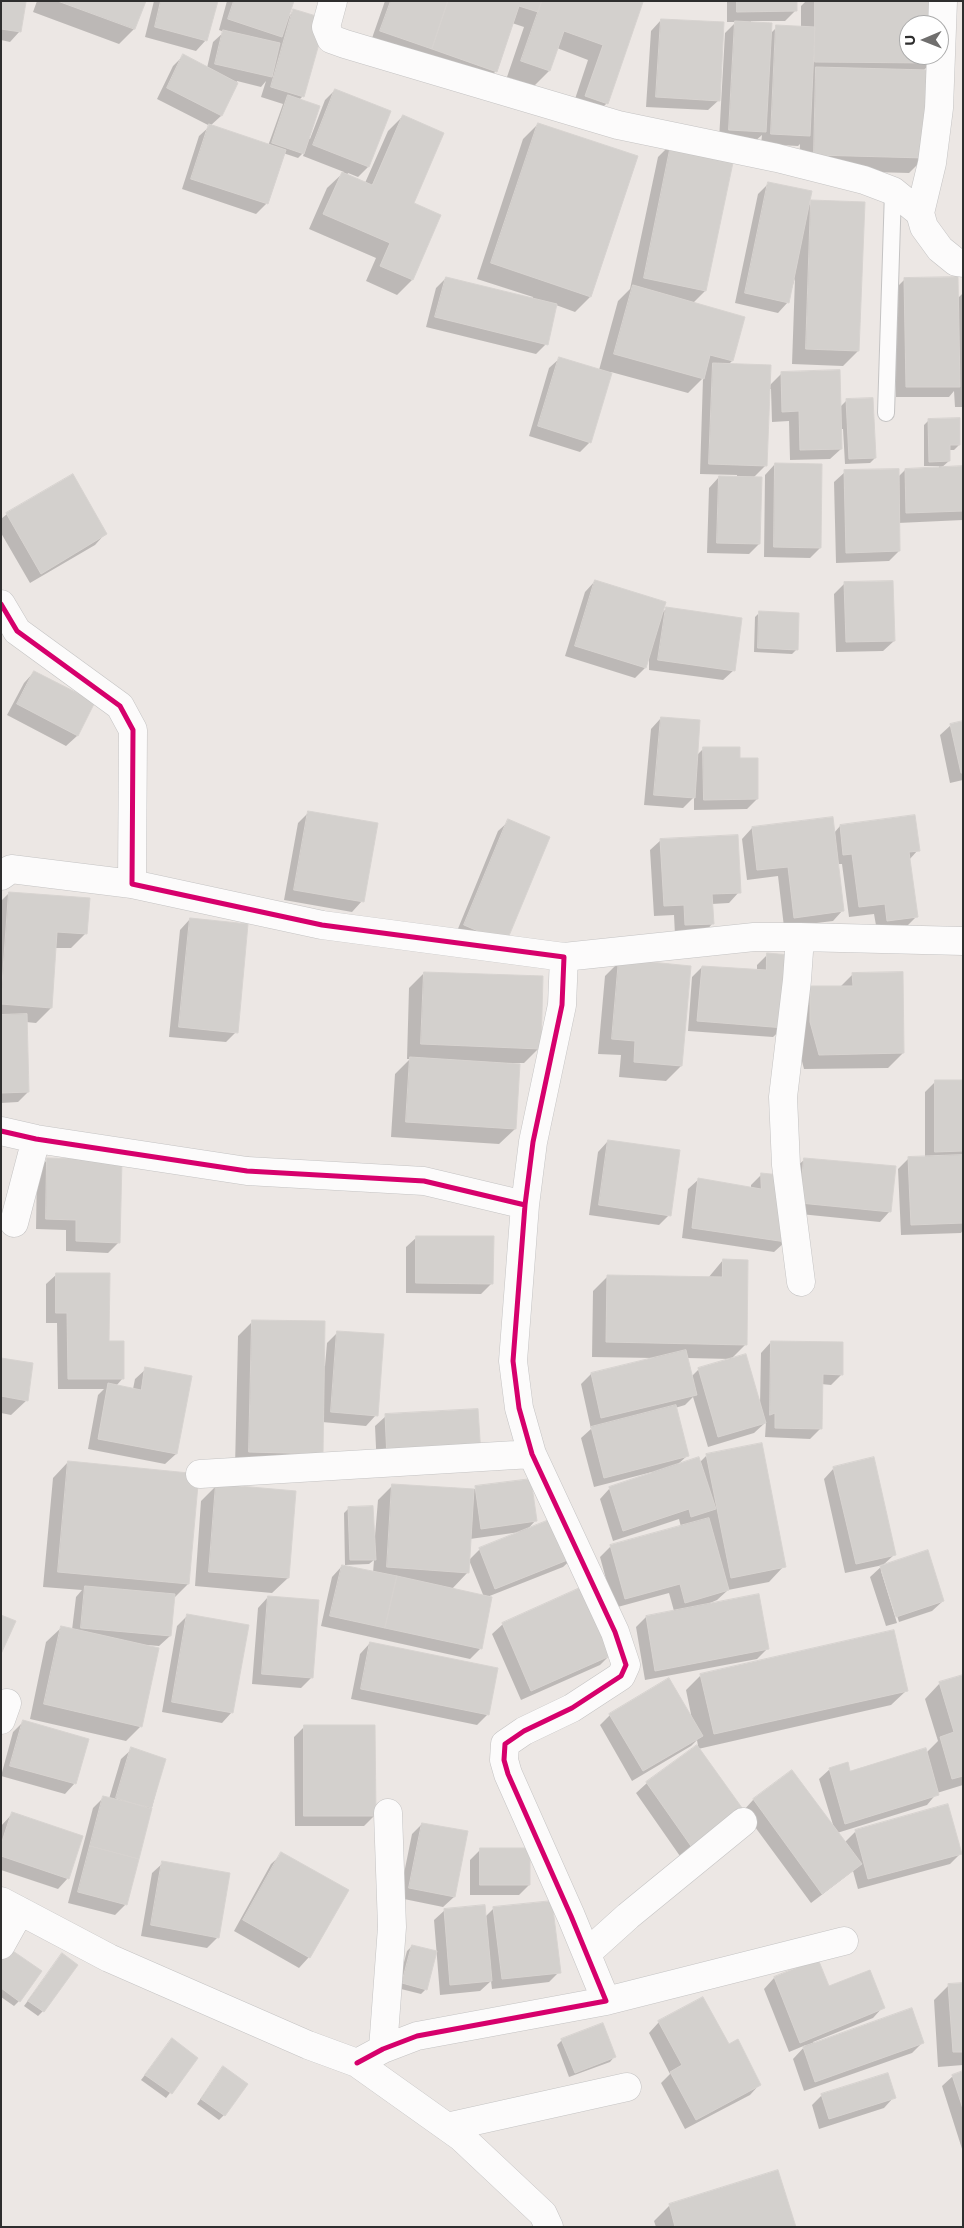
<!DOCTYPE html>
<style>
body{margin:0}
#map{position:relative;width:964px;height:2228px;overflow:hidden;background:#ece7e4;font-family:Montserrat,sans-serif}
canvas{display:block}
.frame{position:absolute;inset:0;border:2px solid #2e2e2e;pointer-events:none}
.north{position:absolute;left:899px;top:15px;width:50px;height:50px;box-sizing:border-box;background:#fff;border:1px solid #ababab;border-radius:50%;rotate:269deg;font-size:14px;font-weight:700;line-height:20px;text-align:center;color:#2e2e2e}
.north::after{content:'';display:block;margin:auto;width:18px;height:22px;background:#706f6e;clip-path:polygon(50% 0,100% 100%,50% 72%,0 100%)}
</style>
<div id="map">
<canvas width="964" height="2228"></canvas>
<div class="frame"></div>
<div class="north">U</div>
</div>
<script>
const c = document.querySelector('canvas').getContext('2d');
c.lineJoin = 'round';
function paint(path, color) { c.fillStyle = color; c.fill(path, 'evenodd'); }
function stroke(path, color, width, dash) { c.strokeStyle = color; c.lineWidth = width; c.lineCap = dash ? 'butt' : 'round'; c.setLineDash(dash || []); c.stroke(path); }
const shadow = new Path2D(`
 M1,1L25,3L20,31L10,42L1,40Z
 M37,1H144L134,29L119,44L33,12Z
 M154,1H217L206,40L196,51L145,37Z
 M227,1H293L288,17L294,11L303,96L299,100L308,138L310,139L325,100L335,90L389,112L368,167L358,177L348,173L347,175L365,183L388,131L403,116L412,204L439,216L412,280L397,295L366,281L376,258L309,229L327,188L344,172L303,156L305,151L298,158L283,153L267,203L256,214L182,189L199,136L210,126L157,99L173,66L183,56L207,68L213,42L224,32L219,30ZM237,81L261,87L266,81L261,97L283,104L268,146L210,126L221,116Z
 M385,1H637L641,3L607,103L592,118L571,111L588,60L557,48L549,71L534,86L507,77L524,27L512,23L496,71L481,86L371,41Z
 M727,1H796V10L785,21H751V23L771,33L777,27L801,28V6L806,1H931L909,25V55L931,63L923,71L924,158L909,173L799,170L800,144L798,146L761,144L762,135L754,142L719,140L725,33L736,22H727Z
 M661,20L719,100L708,110L646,107L651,31Z
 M538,124L590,297L575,312L556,305L546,344L536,354L426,327L436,288L446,278L532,299L533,297L477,279L523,139Z
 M673,142L705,291L693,303L732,361L728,365L769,386L782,373L840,407L846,401L875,458L870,463L845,464L843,429H840L841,449L830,459L790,460L789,421L772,422L771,389H769L766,465L753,478L759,544L749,554L707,553L709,488L719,477L737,478V475L700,474L703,378L688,393L611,372L590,442L580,452L529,436L549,368L560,358L599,370L618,301L630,289L658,157Z
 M768,184L808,206L812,202L858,351L843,366L792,364L795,278L788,302L778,313L735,303L758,194Z
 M905,279L957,299L963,293V407H955L954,391L949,397H896L895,289Z
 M929,420L959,445L954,450H949V461L941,468L963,467V520L898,523L899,551L889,561L836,563L834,482L845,472L898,477L905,470L939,468V466H924V425Z
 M775,464L820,548L810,558L764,557L765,475Z
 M7,514L105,534L95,545L30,583L1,533V519Z
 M595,581L662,613L666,609L734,670L723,680L649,670V654L645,668L635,678L565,656L585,592Z
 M845,583L894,641L883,651L836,652L834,594Z
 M760,612L797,649L792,654L754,652L755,617Z
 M34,672L93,703L77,736L66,746L7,715L24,683Z
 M661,718L697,755L704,748L739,760L757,799L747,809L694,810V797L683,808L644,805L651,729Z
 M963,722V780L950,783L940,735L951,725Z
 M309,812L362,901L352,912L284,900L298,823Z
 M509,821L495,952L455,936L498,831Z
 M840,826L918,850L909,860L916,917L906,927L877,931L874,914L849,917L842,864H837L843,910L833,921L784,927L778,876L747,880L742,839L752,828L834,833Z
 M661,840L739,892L729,903L712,904L713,923L703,934L675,935L674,915L654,916L650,850Z
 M9,893L86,933L71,948H55L51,1008L36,1023L26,1022L28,1092L18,1102L1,1103V901Z
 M190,919L236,1032L226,1042L169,1037L180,930Z
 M768,954L784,1027L773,1037L688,1031L692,977L702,967L757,971V965Z
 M620,961L681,1066L666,1081L619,1077L621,1055L598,1054L605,976Z
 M424,973L539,1048L524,1063H507L515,1129L499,1144L391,1137L395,1074L410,1059H407L409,988Z
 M853,974L903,1053L888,1068L804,1069L796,1038V1002L811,987H840Z
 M936,1081H963V1230L961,1233L901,1235L898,1169L909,1158H925V1092Z
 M608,1141L669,1215L659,1225L589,1215L598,1152Z
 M48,1159L119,1242L108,1253L66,1251V1230L36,1229L37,1170Z
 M805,1159L890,1211L880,1222L790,1213L794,1169Z
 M761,1175L785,1242L774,1252L682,1238L688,1189L699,1179L751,1189V1185Z
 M417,1237L492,1283L481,1294L406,1293V1247Z
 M723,1260L746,1344L731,1359L687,1358L691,1377L699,1369L760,1405L761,1353L771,1342L842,1374L831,1385L821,1384V1428L810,1439L765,1437L766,1422L754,1433L708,1447L693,1397L685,1405L675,1408L688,1455L676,1466L700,1462L707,1455L784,1566L769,1582L728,1590L717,1600L710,1603L768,1648L757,1659L645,1680L636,1627L646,1617L674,1611L669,1593L614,1608L600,1557L611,1546L681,1527L679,1519L613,1541L600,1499L610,1488L653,1474L652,1472L594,1487L581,1438L591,1429L581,1384L591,1374L654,1358L592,1357L593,1291L608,1276L708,1278Z
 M57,1274L108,1342L123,1378L116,1386L133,1389L135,1379L146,1369L176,1454L165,1464L88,1449L98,1395L104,1389H58L57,1323H46V1284Z
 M253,1321L323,1366H325L327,1343L338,1332L376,1415L366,1426L322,1422L321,1453L235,1467L238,1336Z
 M1,1359L27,1400L11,1415L1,1413Z
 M477,1410L377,1469L375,1426L386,1416Z
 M68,1462L188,1584L174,1598L170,1636L159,1646L147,1645L141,1726L126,1741L30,1719L46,1642L62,1627L72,1630L76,1597L82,1590L43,1587L53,1478Z
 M834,1468L895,1554L882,1566L943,1601L932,1611L899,1622L883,1571H881L897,1623L886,1626L870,1577L883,1565L845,1573L824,1479Z
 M393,1485L473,1490L476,1488L535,1521L526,1531L574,1557L563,1567L487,1597L481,1648L470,1659L321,1626L332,1577L342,1566L373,1573L374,1560L369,1564L345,1565L344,1513L349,1508L375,1536L378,1500ZM520,1532L480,1549L469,1560L484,1597L451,1590L468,1572L470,1539Z
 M216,1486L288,1578L272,1593L195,1586L201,1501Z
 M268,1597L312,1677L301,1688L252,1684L258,1608Z
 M188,1615L232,1712L222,1723L162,1712L177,1626Z
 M503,1624L610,1655L600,1665L521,1700L492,1634Z
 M370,1643L488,1714L477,1725L351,1699L360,1654Z
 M701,1675L907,1690L891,1705L698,1749L743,1811L753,1800L792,1772L834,1828L819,1779L830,1769L849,1773L926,1753L938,1741L925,1699L940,1683L963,1676V1785L937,1793L927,1805L837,1833L844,1843L856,1831L961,1853L950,1864L858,1889L853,1871L811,1903L744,1812L682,1859L636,1793L647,1783L698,1746L697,1740L691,1746L632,1781L600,1725L610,1715L692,1719L686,1690Z
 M23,1722L75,1783L65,1794L1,1776L13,1732Z
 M305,1726L374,1816L364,1826H295L294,1737Z
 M132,1749L165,1759L126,1904L115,1915L68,1903L93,1808L104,1797L109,1799L121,1759Z
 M12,1814L68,1878L58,1889L1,1870V1826Z
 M422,1824L467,1832L454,1897L443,1907L399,1898L412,1834Z
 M481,1849L529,1885L519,1895H470V1860Z
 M282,1854L309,1957L299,1968L234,1931L271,1864Z
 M163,1863L218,1937L207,1948L141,1936L152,1873Z
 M494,1908L559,1972L549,1982L492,1989L491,1981L480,1991L440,1995L434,1920L445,1910L485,1917Z
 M412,1946L426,1989L421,1994L397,1988L407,1951Z
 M62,1955L43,2011L38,2016L24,2006Z
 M1,1961L19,2001L14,2006L1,1997Z
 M817,1961L828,1988L883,2007L873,2018L813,2042L814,2044L922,2043L912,2053L804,2091L793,2059L806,2045L789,2052L764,1989L774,1978Z
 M963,1984V2065L938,2067L934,2000L949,1985Z
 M659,2022L728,2046L760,2084L750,2095L685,2129L661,2083L670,2074L649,2033Z
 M172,2040L197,2058L166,2098L141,2080Z
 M562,2040L615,2056L610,2062L569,2077L557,2045Z
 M219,2073L224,2115L219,2120L197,2104Z
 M963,2073V2152L942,2086L953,2076Z
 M822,2095L894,2097L884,2108L819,2129L812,2105Z
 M778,2172L795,2227H656L654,2221L669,2206Z`);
const building = new Path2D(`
 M1,1L26,2L21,32L1,29Z
 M58,1H146L135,29Z
 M161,1H218L207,41L155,27Z
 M234,1H294L282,37L228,19Z
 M391,1H448L432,49L380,31Z
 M448,1H542L538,12L519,6L497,72L432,49Z
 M542,1L643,2L608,104L585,96L603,45L564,31L550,71L521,61Z
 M737,1H797V11L737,12Z
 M815,1H933L932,25H909V55H932V63L815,62Z
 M293,9L326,19L304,97L271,87Z
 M661,19L724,22L720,101L656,97Z
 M735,21L772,23L766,132L729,130Z
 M776,25L815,27L810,136L771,134Z
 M223,30L280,43L272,77L215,64Z
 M183,54L238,83L222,116L167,88Z
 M816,67L928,70L925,158L814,155Z
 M335,89L391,111L369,167L313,145Z
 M288,95L320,106L304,154L272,143Z
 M403,115L444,133L414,203L441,215L413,280L380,266L390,243L323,214L342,172L372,185Z
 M538,123L638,156L591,297L491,263Z
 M209,124L286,150L268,204L191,179Z
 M672,140L735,153L706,291L644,278Z
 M768,182L812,191L789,303L745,293Z
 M811,200L865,202L859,351L806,349Z
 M446,277L557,304L548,345L435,317Z
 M958,277L960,387H906L904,278Z
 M633,285L745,317L733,361L710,355L704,379L614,354Z
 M559,357L612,373L591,443L538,426Z
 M713,363L771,365L767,466L709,464Z
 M840,370L842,449L800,450L799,411L782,412L781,372Z
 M873,398L876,458L849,459L846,399Z
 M960,418V445H950V461L929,462L928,419Z
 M775,463L822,464L821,548L774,547Z
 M963,466V511L906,513L905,469Z
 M899,469L900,551L846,553L844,470Z
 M73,474L107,534L41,574L6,513Z
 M719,476L762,477L760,544L717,543Z
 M595,580L666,602L646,668L575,646Z
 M893,581L895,641L846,642L844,582Z
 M666,607L742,618L735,671L658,660Z
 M759,611L799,613L798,650L758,648Z
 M34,671L95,702L78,736L17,704Z
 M661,717L700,720L695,798L654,795Z
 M963,721V773H961L950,724Z
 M703,747H740V758H758V799L704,800Z
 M308,811L378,823L364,902L294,890Z
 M915,815L920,851L909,852L918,917L887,921L885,904L859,907L852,854L843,855L840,825Z
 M833,817L844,911L794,918L788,867L757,870L752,827Z
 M508,819L550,837L506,943L464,925Z
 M738,835L741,893L712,894L714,924L685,925L684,905L664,906L660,839Z
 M9,892L90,898L87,934L57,932L52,1008L1,1004Z
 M190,918L248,924L238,1033L179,1027Z
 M767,953L790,955L785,1028L697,1021L702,966L766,970Z
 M619,959L691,966L682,1066L634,1062L635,1041L612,1039Z
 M424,972L543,976L541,1049L421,1044Z
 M903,972L904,1053L819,1055L810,1022V986H853L852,973Z
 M27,1014L29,1092L1,1093V1015Z
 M410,1057L520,1064L516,1129L406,1122Z
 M935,1080H963V1151L935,1152Z
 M608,1140L680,1150L671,1216L599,1205Z
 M963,1155V1223L911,1225L908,1157Z
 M47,1158L122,1160L120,1243L76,1241V1220L46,1219Z
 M804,1158L896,1166L891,1212L800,1203Z
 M761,1173L780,1175L786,1242L692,1228L698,1178L761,1189Z
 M416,1236H494L493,1284L416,1283Z
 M723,1259L748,1260L747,1345L606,1342L607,1275L722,1277Z
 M56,1273H110L109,1341H124V1379H68L67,1313H56Z
 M252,1320L325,1321L323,1454L249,1452Z
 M337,1331L384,1334L378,1416L331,1412Z
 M771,1341L843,1342V1375L823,1374L822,1429L775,1428V1413L770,1415Z
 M686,1350L697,1395L601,1418L591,1373Z
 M746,1354L766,1423L718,1437L698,1368Z
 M1,1358L33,1363L28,1401L1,1396Z
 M145,1367L192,1376L177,1454L98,1439L108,1383L141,1390Z
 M676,1405L689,1456L604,1478L591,1427Z
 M478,1409L481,1455L387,1459L385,1414Z
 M762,1443L786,1567L731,1578L706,1454Z
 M699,1457L716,1509L691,1517L689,1509L623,1531L609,1487Z
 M874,1457L896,1555L856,1564L833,1467Z
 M68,1461L199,1474L189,1584L58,1572Z
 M531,1479L537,1521L481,1529L475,1486Z
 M216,1484L296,1491L289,1578L209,1572Z
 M392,1484L474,1489L469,1573L387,1567Z
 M373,1506L376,1560H350L348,1507Z
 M559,1516L575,1557L495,1589L479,1548Z
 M709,1518L729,1590L685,1603L680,1584L625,1599L610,1545Z
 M928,1550L944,1601L896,1617L880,1566Z
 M342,1565L397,1576L385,1628L330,1616Z
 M397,1576L492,1597L482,1649L385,1628Z
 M85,1586L175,1594L171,1636L81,1628Z
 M582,1587L612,1655L531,1691L502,1623Z
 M759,1594L769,1649L655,1671L646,1616Z
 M268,1596L319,1600L313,1678L262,1674Z
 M187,1614L249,1625L233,1713L172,1702Z
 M1,1615L16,1621L1,1654Z
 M61,1626L159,1648L142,1727L44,1704Z
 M894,1630L908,1691L714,1734L700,1674Z
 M370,1642L498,1668L489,1715L361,1689Z
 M963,1675V1776L952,1779L940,1737L954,1732L939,1682Z
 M669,1678L703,1736L643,1771L609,1714Z
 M23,1720L89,1739L76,1784L10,1766Z
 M304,1725H375L376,1816H304Z
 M697,1745L745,1812L693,1849L646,1782Z
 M131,1747L166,1759L151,1809L116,1798Z
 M926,1748L939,1795L845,1824L829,1768L848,1762L850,1771Z
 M792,1770L862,1864L822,1894L753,1799Z
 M103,1796L152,1808L139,1859L90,1846Z
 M948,1804L962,1854L868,1879L855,1830Z
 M12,1812L83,1836L69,1879L1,1856V1845Z
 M422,1823L468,1831L455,1897L409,1888Z
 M90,1846L139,1859L127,1905L78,1892Z
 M480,1848H530V1885H480Z
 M281,1852L349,1890L310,1958L243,1920Z
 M162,1861L230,1873L219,1938L151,1925Z
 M552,1901L561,1973L502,1979L493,1907Z
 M485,1905L492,1981L450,1985L444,1909Z
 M412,1945L437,1951L427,1990L402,1983Z
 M10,1949L42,1971L20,2002L1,1988V1961Z
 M62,1953L78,1965L44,2012L28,2001Z
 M818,1959L829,1986L870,1970L885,2008L800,2043L774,1977Z
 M963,1983V2052H953L948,1984Z
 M703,1997L729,2044L738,2039L761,2085L696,2120L670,2072L682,2065L658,2021Z
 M912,2008L924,2043L815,2082L803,2047Z
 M603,2023L616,2057L575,2073L561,2039Z
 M172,2038L198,2058L172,2094L145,2075Z
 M223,2066L248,2084L225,2116L201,2099Z
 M963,2071V2109L952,2075Z
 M888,2073L896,2098L829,2119L821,2094Z
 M778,2170L796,2227H675L669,2204Z`);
const lane = new Path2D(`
 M886,413L893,191`);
const street = new Path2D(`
 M333,1L326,27L331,39L345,44L618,125L777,158L864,180L893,191L920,213
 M943,1L939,108L932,163L920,213L924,227L940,249L956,262L963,263
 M1,604L17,631L120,706L133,730L132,884L322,925L564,957L562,1005L533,1142L525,1205
 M1,876L11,869L132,884
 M800,937L963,941
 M564,957L754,937H800L797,980L783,1097L786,1165L801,1282
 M1,1131L36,1139L247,1171L424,1181L525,1205L513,1361L519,1408L532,1454L615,1632L626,1665L621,1676L572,1708L524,1731L505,1744L504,1760L508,1774L571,1916L606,2001L417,2036L383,2049L357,2063
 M14,1223L36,1139
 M200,1474L532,1454
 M1,1720L7,1703
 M1,1901L109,1958L308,2045L357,2063L461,2137L543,2214L549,2227
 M1,1945L20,1911
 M587,1953L628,1916L743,1822
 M606,2001L844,1941
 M383,2049L392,1927L388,1813
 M447,2127L627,2087`);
const cycleway = new Path2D(`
 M1,604L17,631L120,706L133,730L132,884L322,925L564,957L562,1005L533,1142L525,1205
 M1,1131L36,1139L247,1171L424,1181L525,1205L513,1361L519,1408L532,1454L615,1632L626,1665L621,1676L572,1708L524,1731L505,1744L504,1760L508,1774L571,1916L606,2001L417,2036L383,2049L357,2063`);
paint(shadow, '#0003');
paint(building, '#d3d0cd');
stroke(building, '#d7d3d0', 1);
stroke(lane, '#c4c3c3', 18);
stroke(street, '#c4c3c3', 29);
stroke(lane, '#fcfbfb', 16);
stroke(street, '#fcfbfb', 28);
stroke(cycleway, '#d6006c', 5);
</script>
